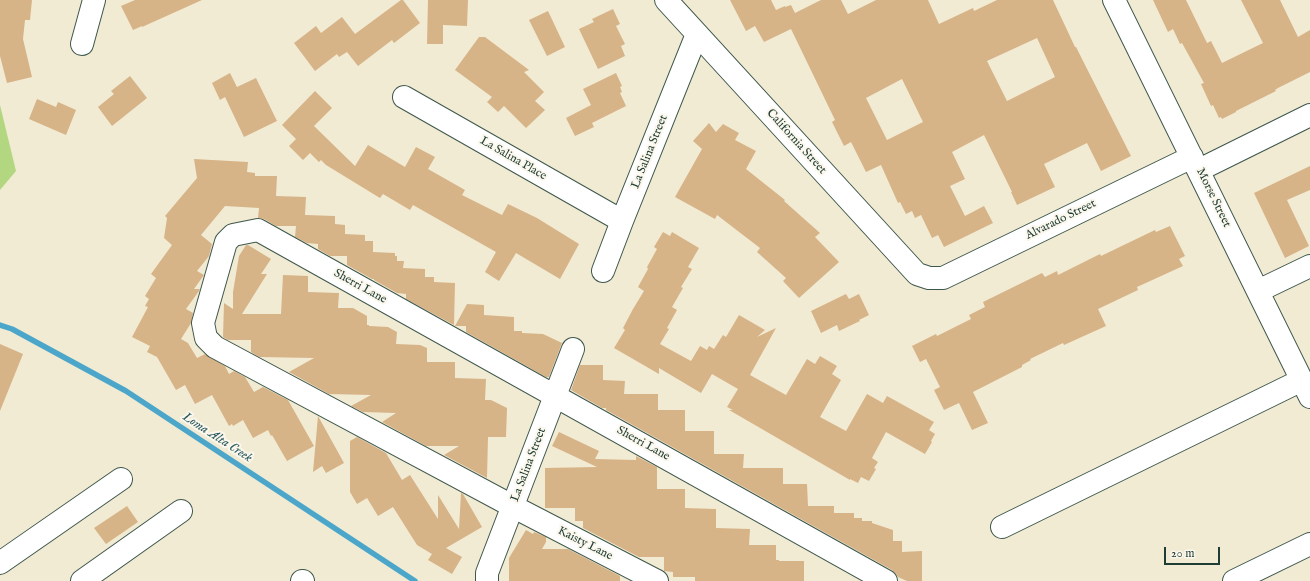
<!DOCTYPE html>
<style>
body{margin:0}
#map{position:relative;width:1310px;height:581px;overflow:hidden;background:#f1ebd3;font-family:"IM FELL English",serif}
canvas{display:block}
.scale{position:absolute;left:1164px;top:547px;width:56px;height:18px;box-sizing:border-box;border:2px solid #1f3d34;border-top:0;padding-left:5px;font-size:12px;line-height:14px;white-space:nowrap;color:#1f3d34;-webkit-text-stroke:3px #fbf7ec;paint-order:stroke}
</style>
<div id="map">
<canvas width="1310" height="581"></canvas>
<div class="scale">20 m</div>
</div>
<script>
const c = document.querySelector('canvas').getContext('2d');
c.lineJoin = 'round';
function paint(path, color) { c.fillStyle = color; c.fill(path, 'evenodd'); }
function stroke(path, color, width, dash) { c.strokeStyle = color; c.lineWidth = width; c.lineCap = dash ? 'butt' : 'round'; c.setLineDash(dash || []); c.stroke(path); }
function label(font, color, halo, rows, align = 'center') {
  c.font = font + ' "IM FELL English",serif'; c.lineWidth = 4; c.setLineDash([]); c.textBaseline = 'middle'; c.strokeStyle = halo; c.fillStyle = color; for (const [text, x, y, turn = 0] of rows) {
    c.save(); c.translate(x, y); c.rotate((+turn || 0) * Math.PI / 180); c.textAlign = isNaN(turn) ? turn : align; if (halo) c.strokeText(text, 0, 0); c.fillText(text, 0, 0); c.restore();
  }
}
const green = new Path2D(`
 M0,105L16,171L0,190Z`);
const stream = new Path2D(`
 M0,325L12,329L126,391L415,581`);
const building = new Path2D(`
 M0,0H32L30,20H25L23,39L32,77L7,83L0,56Z
 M135,0H202L142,27V26L133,30L121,6Z
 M401,0H403L420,23L394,43L392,40L358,66L347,52L339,57L337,54L315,71L294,43L316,26L321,33L342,17L355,34Z
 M428,0H468L467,26L443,25V44H427Z
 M730,0H771L776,10L785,6V7L791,5L795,13L821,0H841L848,14L876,0H928L939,24L973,8L974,11L997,0H1053L1075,47H1076L1131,156L1101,171L1087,143L1044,164L1055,187L1017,205L1011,192H1012L984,135L952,152L965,179L950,186L965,216L984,206L993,223L944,247L938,235L932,238L921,215L915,218L912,211L906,214L900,202L898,203L881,165L866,172L851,142L844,146L832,122L835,120L791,29L764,42L755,26L746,31ZM1037,38L1055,77L1007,101L987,61ZM902,79L923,122L887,140L866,98Z
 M1153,0H1186L1207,43L1211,41L1222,63L1263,43L1241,0H1280L1298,37L1310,30V72L1278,88L1275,90L1276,91L1236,111V112L1222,119L1221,117L1219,118L1213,105L1211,106L1201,84L1204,83L1182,43L1180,44L1173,29L1168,32Z
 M613,9L620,24L616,26L625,44L621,46L625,56L598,69L579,29L594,22L592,19Z
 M548,11L565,47L547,56L529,20Z
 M479,37H485L529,70L524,72L544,92L535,101L545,110L526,128L504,106L498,112L487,102L492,97L455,70Z
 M230,73L237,87L256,78L277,121L244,137L225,97L220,100L212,83Z
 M616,73L622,86L620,87L622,92L620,93L626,106L592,123L594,127L575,136L566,118L591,105L583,89Z
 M130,76L147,98L112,126L98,107L114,94L111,91Z
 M315,91L332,108L314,126L355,166L368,145L405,167L416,147L435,157L428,169L465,190L462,195L502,215L508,204L537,218L579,244L560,279L516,253L499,281L485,272L496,252L413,205L410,210L383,194L380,198L326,165L321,160L319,162L310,153L303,160L289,146L296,139L282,125Z
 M37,99L56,107L58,102L76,110L66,135L29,119Z
 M709,123L716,132L723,124L739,133L735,140L756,151L746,169L785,200L784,201L820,233L815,237L839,262L799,298L783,281L786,278L757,252L760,248L717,215L715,219L675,197L702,149L693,141Z
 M194,159L248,162L247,172L255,173V176H277L276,196L306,197L305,215L335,216V224L345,225V234L365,235V241H373V252L395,253V256H397V261H404L403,268L425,269V277H434V282L455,283L454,325L406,299V294L397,293L374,280V279H372L347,265V256H330L318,249V244L307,243L295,237L296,226H276L264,219L258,218L259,208L225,206L201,235L212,244L209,256L197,271L204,275L194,289H200L199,291L186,309L193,313L191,323L181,339L188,343L197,358L205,354L225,366L229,374L234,371L245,377L254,392L263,387L288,400L314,446L287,461L272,435L271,436L268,430L253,438L243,420L233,426L232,424L229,426L212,395L195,404L185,385L176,390L157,357L147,352L150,346L132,337L148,307L145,306L149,299L145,296L156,278L151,274L172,245L164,238L167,218L165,216L197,178Z
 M1310,166V190L1287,200L1309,246L1285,258L1254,193Z
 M1170,226L1185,256L1179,259L1183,266L1137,287L1138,290L1098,309L1106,326L1064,345L1063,343L1030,359L1031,360L1022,365V367L973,392L988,423L972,430L959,403L944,410L934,390L940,387L926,359L920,362L912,346L936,334L937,336L971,319L969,315L985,307L983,302L1042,273L1045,277L1057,271L1058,275L1100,254L1101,256L1155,230L1156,232Z
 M663,232L670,236L672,232L699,248L688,267L692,269L681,287L683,288L672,307L677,310L667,328L669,329L660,344L691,361L700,346L707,350L709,346L714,349L723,335L726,337L739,315L765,330L757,337L776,328L750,375L786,395L807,359L815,364L820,356L837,366L832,374L841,380L820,417L846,431L867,394L883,403L887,396L934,422L929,430L935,434L931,441L932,442L925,454L886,432L872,458L878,462L874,468L876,469L869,481L861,477L858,483L850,479V480L729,410H733L727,407L738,389L712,374L701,393L659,368V374L614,348L625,330L623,328L633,309L644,291L638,287L648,269L647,267L657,249L654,247Z
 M246,245H248L271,259L261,274H267L242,314H281L283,275L308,276V292L339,293L338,308H353L367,316V325H369V326L388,327L397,332L396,344L420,345L427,348V362H455V378L486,379L485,400H491L507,408L506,437H488L487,478L444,455L459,446H426L382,422L396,413L363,412L351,406L371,395L329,394L289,372L314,358L259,357L251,352V340H228L223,337L224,303L233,309V292L239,256Z
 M846,294L849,299L859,294L869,315L859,320L860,321L839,331L837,325L821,333L811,311Z
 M467,304L484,305V315L514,317V331H522V333L543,334L562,343L549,377H546L466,332V326H455Z
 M0,344L23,354L0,411Z
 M580,365H603V380L625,381L624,394H658V410H685V431H714V454H744L743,468H783V484H807L808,506H834V513H854V518H862V521H872V523L893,530V541H902V552L922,551V581H907L898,577L896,574L892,570L606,410V408H602L571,390Z
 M318,416L344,463L326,473L322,466L313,472Z
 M559,432L599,451L595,459L636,460V456L657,467V489H685V508L716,509V528L750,529L749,545H776V560H779V561H804V581H695V577H673V572L664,571V557H639L583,528V521H575V508H545V468L597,467L552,446Z
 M357,437L386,453L402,480L410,475L438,519V495L459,529L461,493L463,494L482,527L446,548L462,557L452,574L428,560L432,554L417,545L393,507L378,516L367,498L357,504L350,492V441Z
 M127,506L138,522L106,544L94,528Z
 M526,530L533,534L534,532L546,537V542L542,549H568L620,576V581H509V558Z`);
const minor = new Path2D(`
 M666,0L917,274L929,278H943L1192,157
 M1114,0L1310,397
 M82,44L94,0
 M404,97L622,221
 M1199,170L1310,115
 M603,271L622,221L697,34
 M1258,291L1310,266
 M1002,527L1302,380
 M0,563L121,479
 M82,581L181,511
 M302,581H303
 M487,581V573L573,349
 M657,581L514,507L215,347L206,338L203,323L226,242L233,235L258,230L886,581`);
const major = new Path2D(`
 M1234,581L1310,544`);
const streetNames = [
 ["California Street",796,142,48],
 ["La Salina Street",650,152,-68],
 ["La Salina Place",513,159,30],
 ["Morse Street",1213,198,64],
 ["Alvarado Street",1061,220,-26],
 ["Sherri Lane",360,287,29],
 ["Sherri Lane",643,444,29],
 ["La Salina Street",529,465,-69],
 ["Kaisty Lane",585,544,27]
];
const waterNames = [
 ["Loma Alta Creek",217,438,33]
];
paint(green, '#b3d780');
stroke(stream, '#4ca6ca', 5.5);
paint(building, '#d7b388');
stroke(minor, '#3e574c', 24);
stroke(major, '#3e574c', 24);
stroke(minor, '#fff', 22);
stroke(major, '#fff', 22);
label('12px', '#1f3d34', '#fbf7ec', streetNames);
label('italic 13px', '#2c5c61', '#fbf7ec', waterNames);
</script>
